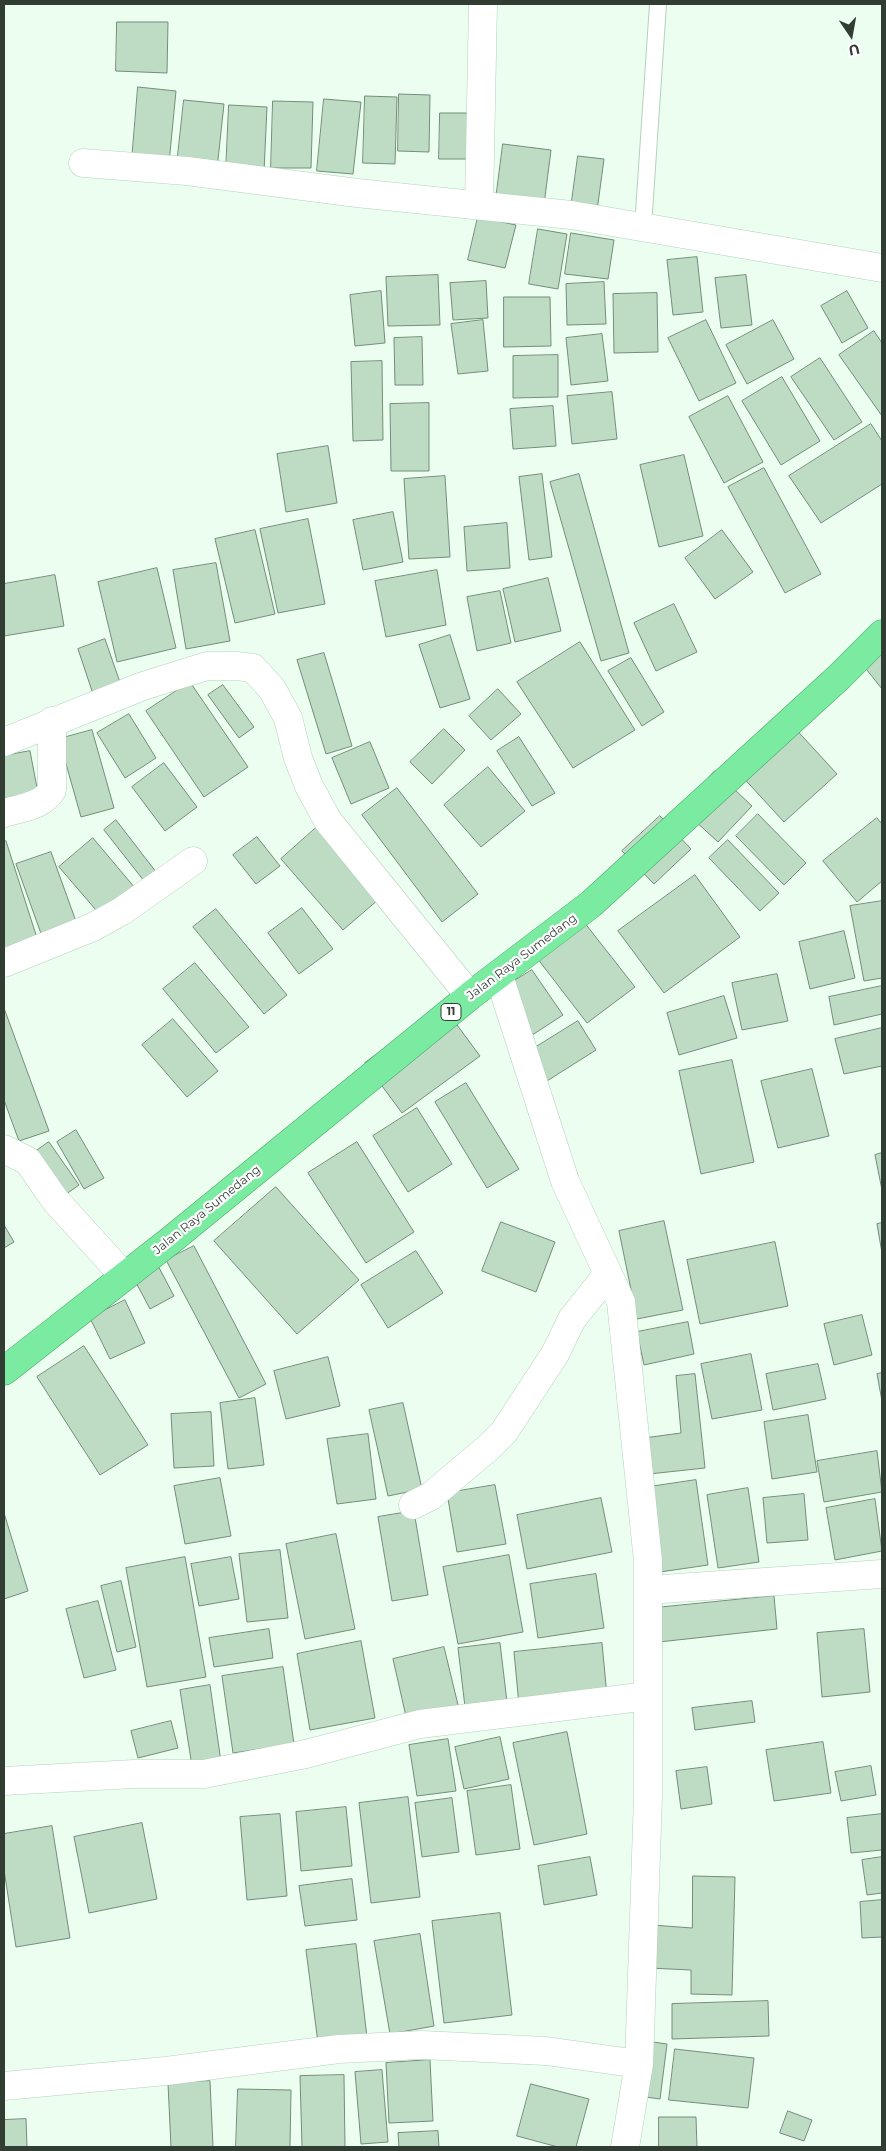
<!DOCTYPE html>
<style>
body{margin:0}
#map{position:relative;width:886px;height:2151px;overflow:hidden;background:#ecfef0;font-family:Montserrat,sans-serif}
canvas{display:block}
.frame{position:absolute;inset:0;border:5px solid #313c33;pointer-events:none}
.north{position:absolute;left:826px;top:10px;width:50px;height:50px;-webkit-text-stroke:4px #fff;paint-order:stroke;rotate:168deg;font-size:14px;font-weight:700;line-height:20px;text-align:center;color:#313c33}
.north::after{content:'';display:block;margin:auto;width:18px;height:22px;background:#313c33;clip-path:polygon(50% 0,100% 100%,50% 72%,0 100%)}
</style>
<div id="map">
<canvas width="886" height="2151"></canvas>
<div class="frame"></div>
<div class="north">U</div>
</div>
<script>
const c = document.querySelector('canvas').getContext('2d');
c.lineJoin = 'round';
function paint(path, color) { c.fillStyle = color; c.fill(path, 'evenodd'); }
function stroke(path, color, width, dash) { c.strokeStyle = color; c.lineWidth = width; c.lineCap = dash ? 'butt' : 'round'; c.setLineDash(dash || []); c.stroke(path); }
function label(font, color, halo, rows, align = 'center') {
  c.font = font + ' Montserrat,sans-serif'; c.lineWidth = 4.5; c.setLineDash([]); c.textBaseline = 'middle'; c.strokeStyle = halo; c.fillStyle = color; for (const [text, x, y, turn = 0] of rows) {
    c.save(); c.translate(x, y); c.rotate((+turn || 0) * Math.PI / 180); c.textAlign = isNaN(turn) ? turn : align; if (halo) c.strokeText(text, 0, 0); c.fillText(text, 0, 0); c.restore();
  }
}
const building = new Path2D(`
 M117,22H168L167,73L116,71Z
 M138,87L176,91L169,163L132,160Z
 M399,94L430,95L429,152L398,151Z
 M365,96L397,97L395,164L363,163Z
 M324,99L361,102L353,174L317,171Z
 M184,100L224,104L217,169L177,164Z
 M273,101L313,102L311,168H271Z
 M229,105L267,107L264,172L226,171Z
 M440,113H471V159H439Z
 M503,144L551,150L544,205L496,199Z
 M578,156L604,159L597,211L571,208Z
 M478,217L516,225L505,268L468,260Z
 M538,229L567,234L558,289L529,284Z
 M571,233L614,240L608,279L565,274Z
 M697,257L703,312L673,315L667,260Z
 M438,275L440,325L388,326L386,277Z
 M746,275L752,325L721,328L715,278Z
 M486,281L488,318L453,320L450,283Z
 M604,282L606,324L567,325L566,284Z
 M381,291L385,343L355,346L350,295Z
 M847,291L868,328L842,343L821,306Z
 M657,293L658,352L614,353L613,294Z
 M504,297H550L551,346L504,347Z
 M483,320L488,371L458,374L451,324Z
 M706,320L736,383L699,401L668,338Z
 M773,320L794,359L747,384L726,345Z
 M874,331L882,343V416L839,355Z
 M602,334L608,381L571,385L566,338Z
 M422,337L423,385H395L394,338Z
 M558,355V397L513,398V356Z
 M820,358L862,422L834,440L791,377Z
 M382,361L383,440L353,441L351,362Z
 M782,377L820,441L781,465L742,401Z
 M612,392L617,439L572,444L567,396Z
 M728,396L763,462L724,483L689,417Z
 M429,403V471H391L390,404Z
 M553,406L556,446L513,449L510,409Z
 M871,424L882,441V484L821,523L789,476Z
 M328,446L337,503L286,512L277,454Z
 M684,455L703,536L659,547L640,465Z
 M764,468L821,574L785,593L728,487Z
 M542,474L552,557L529,560L519,477Z
 M579,474L629,653L601,661L550,482Z
 M445,476L450,557L409,559L404,479Z
 M393,512L403,562L363,570L353,520Z
 M308,519L325,604L278,613L260,529Z
 M507,523L510,568L467,571L464,527Z
 M255,530L275,614L235,623L215,539Z
 M722,530L753,572L715,599L685,558Z
 M216,563L230,641L186,649L173,570Z
 M157,568L176,648L117,662L98,582Z
 M437,570L446,625L386,637L375,581Z
 M55,575L64,626L4,636V584Z
 M548,578L561,631L515,642L503,589Z
 M500,591L511,643L477,651L467,597Z
 M674,604L697,652L656,671L634,623Z
 M882,634V689L855,655Z
 M450,635L470,699L440,708L419,645Z
 M105,639L123,691L95,700L78,649Z
 M580,642L635,730L573,768L517,682Z
 M324,653L352,746L326,754L297,660Z
 M631,658L664,712L642,726L608,671Z
 M190,682L248,767L204,797L146,711Z
 M223,685L254,727L239,738L208,695Z
 M498,689L521,714L491,740L469,716Z
 M129,714L156,758L125,778L97,733Z
 M792,725L837,774L784,822L739,773Z
 M444,729L465,750L432,784L410,762Z
 M92,730L114,808L81,817L59,739Z
 M519,737L555,793L532,806L497,751Z
 M370,742L389,788L351,804L332,758Z
 M30,751L38,793L4,800V756Z
 M164,763L197,807L165,831L132,787Z
 M488,767L525,811L481,847L444,805Z
 M715,771L752,806L718,842L681,808Z
 M397,788L478,894L442,922L362,815Z
 M758,814L806,863L784,885L736,836Z
 M660,816L691,849L654,884L622,851Z
 M877,818L882,824V881L857,902L823,861Z
 M116,820L160,877L148,886L104,830Z
 M317,827L379,899L343,930L281,859Z
 M257,837L280,866L256,884L233,855Z
 M93,838L135,888L102,917L59,867Z
 M728,840L779,893L760,911L709,858Z
 M6,841L37,938L4,948V842Z
 M51,852L78,927L43,939L16,864Z
 M695,875L740,937L664,993L618,931Z
 M882,901V978L864,981L850,906Z
 M302,908L333,949L299,974L268,933Z
 M216,909L287,995L264,1014L193,927Z
 M584,922L635,987L587,1023L537,958Z
 M844,931L855,978L810,989L799,942Z
 M195,963L249,1027L216,1053L163,989Z
 M532,970L563,1015L523,1041L492,995Z
 M777,974L788,1021L742,1030L732,983Z
 M882,986V1014L834,1025L829,997Z
 M724,996L737,1038L679,1055L667,1013Z
 M443,1006L480,1056L402,1113L365,1063Z
 M4,1008L49,1131L19,1141L4,1100Z
 M173,1019L218,1071L187,1097L142,1045Z
 M578,1021L596,1050L539,1086L520,1057Z
 M882,1028V1066L844,1074L835,1039Z
 M732,1060L754,1162L701,1174L679,1071Z
 M812,1069L829,1136L778,1148L761,1081Z
 M466,1083L519,1169L487,1188L435,1102Z
 M417,1108L452,1164L408,1192L373,1136Z
 M76,1130L104,1178L84,1189L57,1142Z
 M49,1142L79,1185L59,1199L29,1156Z
 M357,1142L414,1232L366,1263L308,1173Z
 M882,1153V1190L875,1155Z
 M276,1187L359,1280L297,1334L214,1241Z
 M664,1221L683,1310L637,1319L619,1231Z
 M501,1222L555,1242L536,1292L482,1271Z
 M882,1223V1253L877,1224Z
 M4,1225L14,1242L4,1248Z
 M775,1242L788,1306L700,1324L687,1260Z
 M194,1246L266,1384L239,1398L166,1260Z
 M416,1251L443,1293L388,1328L361,1285Z
 M156,1262L174,1296L150,1309L132,1275Z
 M125,1300L145,1343L110,1359L90,1318Z
 M862,1315L872,1355L834,1365L824,1324Z
 M688,1322L694,1354L644,1365L637,1332Z
 M84,1346L148,1445L100,1475L37,1377Z
 M751,1354L762,1410L712,1419L701,1364Z
 M328,1357L340,1406L286,1419L274,1371Z
 M818,1364L826,1399L773,1410L766,1374Z
 M882,1373V1401L877,1374Z
 M695,1374L705,1468L649,1474L644,1438L681,1433L676,1376Z
 M255,1398L264,1465L228,1469L220,1403Z
 M403,1403L422,1489L388,1496L369,1410Z
 M211,1412L214,1466L174,1468L171,1414Z
 M808,1415L817,1472L772,1479L764,1422Z
 M368,1434L376,1499L337,1504L327,1439Z
 M877,1451L882,1492L824,1502L817,1461Z
 M220,1478L231,1536L185,1544L174,1486Z
 M696,1480L708,1565L660,1572L649,1487Z
 M495,1485L506,1544L457,1552L447,1493Z
 M748,1488L759,1562L718,1568L707,1495Z
 M804,1494L808,1540L767,1543L763,1498Z
 M601,1498L612,1552L527,1569L517,1515Z
 M875,1499L882,1551L835,1560L826,1508Z
 M414,1511L428,1595L392,1601L378,1517Z
 M4,1513L28,1591L4,1599Z
 M336,1534L355,1629L305,1639L286,1544Z
 M280,1550L288,1618L247,1622L239,1554Z
 M509,1555L523,1632L458,1644L443,1567Z
 M185,1557L206,1677L147,1687L126,1568Z
 M231,1557L239,1599L199,1606L191,1564Z
 M596,1574L604,1628L538,1638L530,1584Z
 M121,1581L136,1647L117,1652L101,1586Z
 M774,1596L777,1629L659,1642L655,1608Z
 M98,1601L116,1670L84,1678L66,1609Z
 M269,1629L273,1658L214,1667L209,1638Z
 M864,1629L870,1692L822,1697L817,1633Z
 M361,1641L375,1718L310,1730L297,1654Z
 M500,1643L507,1702L465,1707L458,1648Z
 M602,1643L607,1696L519,1705L514,1652Z
 M444,1647L459,1709L407,1721L393,1659Z
 M283,1667L294,1744L233,1753L222,1676Z
 M210,1685L221,1762L192,1766L180,1690Z
 M752,1701L755,1722L695,1730L692,1708Z
 M171,1721L178,1748L138,1758L131,1731Z
 M567,1732L587,1834L534,1845L513,1743Z
 M500,1737L509,1779L464,1789L455,1747Z
 M448,1739L456,1791L417,1796L409,1745Z
 M823,1742L831,1793L774,1801L766,1750Z
 M871,1766L876,1795L841,1801L835,1772Z
 M707,1767L712,1804L681,1809L676,1771Z
 M511,1785L520,1849L476,1855L467,1791Z
 M408,1797L420,1897L371,1903L359,1803Z
 M452,1798L459,1852L422,1857L415,1803Z
 M346,1807L352,1866L301,1871L296,1812Z
 M280,1814L287,1896L247,1900L240,1817Z
 M882,1814V1850L851,1853L847,1818Z
 M142,1823L157,1899L89,1913L74,1837Z
 M52,1826L70,1938L16,1947L4,1870V1834Z
 M590,1857L597,1895L544,1905L538,1866Z
 M882,1857V1893L867,1895L862,1860Z
 M693,1876L735,1877L732,1995L691,1994V1970L649,1968L652,1925L692,1928Z
 M352,1879L357,1920L305,1926L299,1886Z
 M882,1900V1937L862,1938L860,1902Z
 M500,1913L512,2015L444,2023L432,1921Z
 M420,1934L434,2026L390,2034L374,1941Z
 M356,1944L367,2037L318,2043L306,1950Z
 M768,2001L769,2036L672,2039V2004Z
 M646,2041L667,2044L660,2099L638,2096Z
 M675,2049L754,2058L748,2108L669,2100Z
 M430,2060L433,2121L389,2123L386,2063Z
 M382,2070L388,2142L361,2144L355,2072Z
 M344,2075L345,2147H302L300,2076Z
 M210,2081L213,2147H171L168,2083Z
 M531,2084L589,2099L576,2147H558L517,2136Z
 M238,2089L291,2090L290,2147H236Z
 M788,2111L812,2120L804,2141L780,2133Z
 M659,2117H696L697,2147H659Z
 M26,2119L27,2147H4V2120Z
 M438,2131L439,2147H399L398,2133Z`);
const service = new Path2D(`
 M643,227L658,4`);
const minor = new Path2D(`
 M83,163L187,171L357,193L571,215L882,268
 M479,205L483,4
 M4,742L143,686L207,666H237L253,668L272,689L288,718L298,758L309,786L328,821L470,996
 M4,813C21,808 43,806 52,790V721
 M4,963L93,927L122,911L193,861
 M499,976L565,1181L621,1302L648,1561V1796L639,2064L625,2147
 M4,1149L28,1161L55,1200L124,1276
 M413,1505L431,1496L489,1447L504,1432L555,1354L572,1319L608,1274
 M648,1590L882,1574
 M4,1781L134,1774H204L306,1754L420,1724L648,1696
 M4,2086L166,2071L339,2049L422,2045L546,2051L639,2064`);
const trunk = new Path2D(`
 M4,1371L171,1240L470,996L591,904L839,677L882,634`);
const shields = [
 [451,1012,20]
];
const shieldNames = [
 ["11",451,1012]
];
const streetNames = [
 ["Jalan Raya Sumedang",522,957,-37],
 ["Jalan Raya Sumedang",207,1210,-39]
];
paint(building, '#bedbc4');
stroke(building, '#728e79', 1);
stroke(service, '#b4d1ba', 18);
stroke(minor, '#b4d1ba', 29);
stroke(trunk, '#4caa6c', 29);
stroke(service, '#fff', 16);
stroke(minor, '#fff', 28);
stroke(trunk, '#7beba2', 28);
for (const [x, y, w] of shields) { const box = new Path2D(); box.roundRect(x - w / 2, y - 8.5, w, 17, 4); c.fillStyle = '#fff'; c.fill(box); stroke(box, '#313c33', 1); }
label('bold 11px', '#313c33', null, shieldNames);
label('12px', '#313c33', '#fff', streetNames);
</script>
